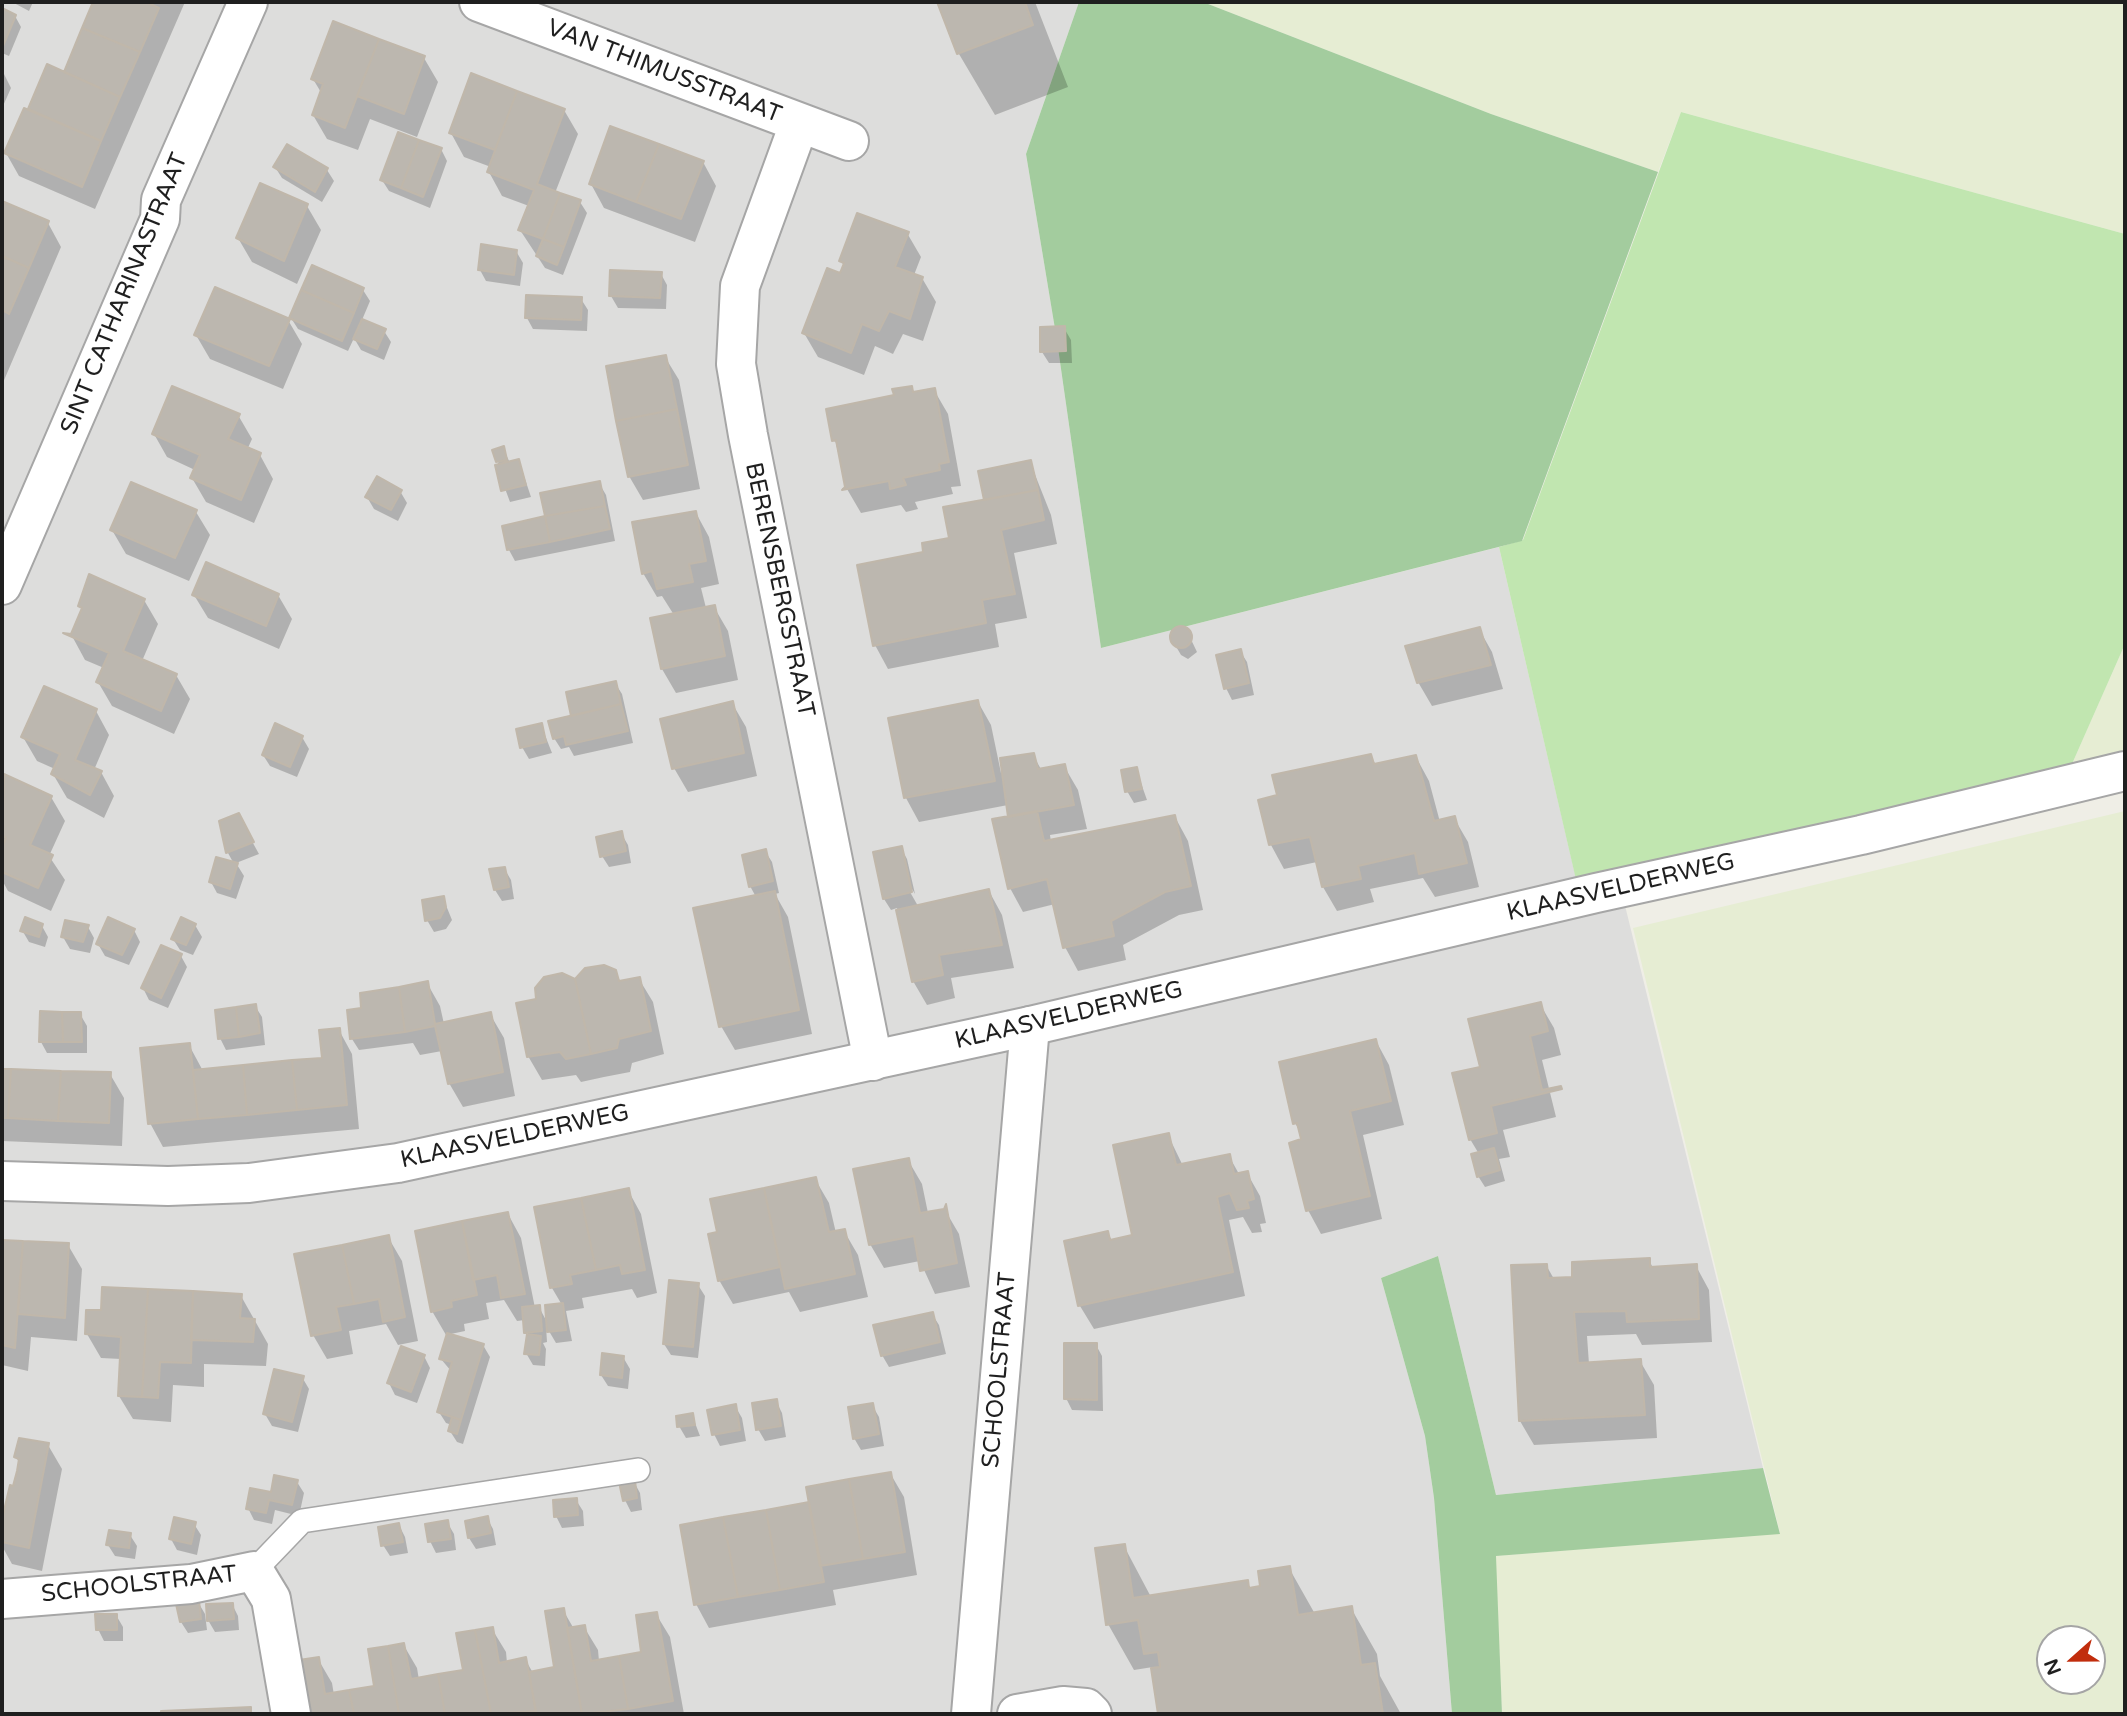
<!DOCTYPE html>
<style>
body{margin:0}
#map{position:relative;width:2127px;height:1716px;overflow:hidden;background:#efeee6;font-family:"Varela Round",sans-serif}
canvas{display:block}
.frame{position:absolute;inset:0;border:4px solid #1f1f1f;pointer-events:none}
.north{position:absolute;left:2036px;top:1625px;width:70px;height:70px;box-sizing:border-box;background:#fff;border:2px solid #a5a5a5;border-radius:50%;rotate:249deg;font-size:19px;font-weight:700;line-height:28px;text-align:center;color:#1f1f1f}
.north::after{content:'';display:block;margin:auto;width:24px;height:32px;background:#c12d0d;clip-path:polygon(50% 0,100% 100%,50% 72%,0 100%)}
</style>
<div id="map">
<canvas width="2127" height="1716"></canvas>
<div class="frame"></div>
<div class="north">N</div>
</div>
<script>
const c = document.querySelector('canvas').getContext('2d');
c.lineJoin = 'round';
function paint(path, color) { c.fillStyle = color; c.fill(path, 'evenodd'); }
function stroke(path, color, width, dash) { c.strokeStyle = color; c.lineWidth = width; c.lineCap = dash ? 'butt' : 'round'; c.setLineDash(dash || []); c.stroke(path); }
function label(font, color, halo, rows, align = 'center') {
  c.font = font + ' "Varela Round",sans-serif'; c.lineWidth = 5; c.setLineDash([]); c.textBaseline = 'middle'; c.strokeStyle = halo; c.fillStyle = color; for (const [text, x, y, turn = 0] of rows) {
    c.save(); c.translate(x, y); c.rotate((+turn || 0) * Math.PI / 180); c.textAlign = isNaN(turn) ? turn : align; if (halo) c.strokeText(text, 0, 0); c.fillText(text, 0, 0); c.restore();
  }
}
const residential = new Path2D(`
 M2,2H1079L1026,154L1057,341L1101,648L1499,547L1577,883L1618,877L1763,1468L1496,1495L1438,1256L1381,1278L1425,1436L1434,1498L1452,1714H2Z`);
const farmland = new Path2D(`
 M1203,2H2125V234L1681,112L1658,172L1491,114Z
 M2125,644V758L2068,773Z
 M2125,811V1714H1502L1495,1556L1780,1533L1633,928ZM2050,1639H2092V1681H2050Z`);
const grass = new Path2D(`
 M1681,112L2125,234V644L2068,773L1577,884L1499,547L1523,540Z`);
const forest = new Path2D(`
 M1079,2H1203L1491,114L1658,172L1522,541L1101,648L1057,341L1026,154Z
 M1438,1256L1496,1495L1763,1468L1780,1534L1496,1556L1502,1714H1452L1434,1498L1425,1436L1381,1278Z`);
const shadow = new Path2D(`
 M12,2H33L29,11Z
 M96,2H185L95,209L19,176L6,153L29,111L47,67L65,74Z
 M939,2H1035L1068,87L995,115L959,54Z
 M2,10L15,16L21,27L9,56L2,53Z
 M424,58L438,82L417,137L370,119L358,150L327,139L313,115L322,94L313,79Z
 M2,70L11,88L3,106H2Z
 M472,76L564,110L578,134L555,193L580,202L587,213L563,275L545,268L520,230L529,206L502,196L489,172L491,167L464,157L451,133Z
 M441,149L447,161L430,208L389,191L382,180Z
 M703,162L716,186L695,242L604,208L591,184Z
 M275,167L327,170L334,181L322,202L282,178Z
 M2,203L48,223L61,247L2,385Z
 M307,206L321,230L297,284L252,262L238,238Z
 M907,233L921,257L914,275L922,278L936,302L923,341L903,334L893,354L875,346L864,375L818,357L804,333L841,275L844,266L841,261Z
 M516,251L523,263L520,286L486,281L480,270Z
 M661,274L667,285L666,309L618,308L611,296Z
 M363,290L370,301L362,320L384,331L391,342L384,360L361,350L354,338L348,351L298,329L291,318Z
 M581,299L588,310L587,331L533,329L527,318Z
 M288,320L302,344L283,389L210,359L196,335Z
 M1064,328L1071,340L1072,363H1049L1042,352Z
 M665,357L679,380L700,489L643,500L629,476Z
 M911,388L914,393L934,390L948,414L961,486L951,487L953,494L915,502L918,509L906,512L901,505L861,513L847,489L828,411L896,396Z
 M238,415L252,439L247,450L260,455L273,479L254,523L206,502L192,478L195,470L167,457L154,434Z
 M503,448L510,463L519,461L531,497L510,502L497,467Z
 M1030,462L1051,515L1057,544L1014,553L1027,618L995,624L999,647L888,669L875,645L925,553L952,540L986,501Z
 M599,483L606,495L615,541L515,561L509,550L547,518Z
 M400,491L407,503L398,521L374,509L367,497Z
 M196,512L210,535L189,581L126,554L112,530Z
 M696,513L709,537L719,584L701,588L706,608L714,607L728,631L738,680L676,693L662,669L652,619L674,615L662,596L657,597L643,573Z
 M194,595H278L292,619L279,649L208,618Z
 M144,600L158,624L142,661L176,675L190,699L174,734L112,706L98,682L104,668L85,660L72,636L83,611L80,606Z
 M1178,629H1186L1197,652L1188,659L1181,655L1174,643L1173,634Z
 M1479,629L1492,652L1503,689L1432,706L1418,682Z
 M1240,651L1247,662L1254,695L1232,700L1226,688Z
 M615,683L622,694L633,743L574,756L569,747L561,749L554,738L573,717Z
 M978,702L991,725L1001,773L1033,755L1042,771L1064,766L1078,790L1087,829L1050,835L1051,842L1175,817L1188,841L1203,910L1179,915L1123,945L1126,960L1078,971L1065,947L1055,904L1023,912L1010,888L1008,805L919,822L906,798L890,719Z
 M732,703L746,727L757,776L688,792L674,768Z
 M96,711L109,735L94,770L101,772L114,796L104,818L67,798L53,774L55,769L37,761L23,737Z
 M541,725L552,753L529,759L522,747Z
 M302,737L309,749L297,777L270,766L263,755Z
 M1370,756L1376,765L1416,757L1429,781L1440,822L1454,818L1468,842L1479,887L1435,897L1423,878L1370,889L1374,902L1337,911L1323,887L1317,862L1284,869L1271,845L1260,801L1279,796Z
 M1136,769L1147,800L1134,803L1127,791Z
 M5,776L51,797L65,821L49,856L65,880L51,911L8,891L2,880V783Z
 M238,816L259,854L236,863L244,876L236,899L217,893L211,882L234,864L228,853L221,822Z
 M621,833L628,845L631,863L609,867L602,856Z
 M901,848L907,859L915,894L909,884L906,885L918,906L989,891L1002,915L1014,968L951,978L955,998L927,1005L913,981L897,908L891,910L884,899L875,854Z
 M765,851L772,862L779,893L775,894L788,917L812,1034L735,1050L721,1026L756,897L750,886Z
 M504,868L511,880L514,899L502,901L495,890Z
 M443,898L452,920L446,929L434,932L427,920Z
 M195,925L202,937L193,955L180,950L173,939Z
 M42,926L48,937L45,947L29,942L22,930Z
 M88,927L94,938L90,953L70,949L63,937Z
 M134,930L140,942L129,965L105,956L98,944Z
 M181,956L187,967L168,1008L149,1000L143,988Z
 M615,972L621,983L639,979L653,1002L664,1054L632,1063L630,1072L604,1077L581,1082L576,1075L542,1080L528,1056L538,1000L571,982Z
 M427,983L440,1006L444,1024L490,1014L504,1038L515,1096L463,1107L449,1083L442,1051L420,1055L413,1043L359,1050L352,1039L363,1009Z
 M1540,1004L1554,1028L1561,1055L1542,1060L1556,1117L1503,1130L1510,1157L1499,1159L1505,1181L1485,1187L1478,1176L1479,1154L1470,1139L1482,1069Z
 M255,1006L262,1017L265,1045L226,1050L220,1038Z
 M80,1014L87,1026V1053H47L41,1042Z
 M339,1030L352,1054L359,1129L163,1147L150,1123L189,1045L203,1071L323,1059Z
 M1376,1041L1389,1065L1404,1125L1363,1135L1382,1219L1321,1234L1308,1210L1302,1135L1295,1123Z
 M2,1070L110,1074L124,1098L122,1146L2,1141Z
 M1168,1135L1183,1166L1229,1156L1239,1174L1247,1173L1260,1196L1266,1223L1260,1224L1262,1232L1252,1233L1243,1217L1229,1220L1245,1296L1094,1329L1080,1306L1066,1242L1108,1233L1112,1241L1134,1237Z
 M908,1160L922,1184L928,1213L945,1210L959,1234L970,1287L935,1294L920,1261L884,1268L870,1244Z
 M815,1179L829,1203L836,1233L844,1231L858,1255L868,1297L800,1312L789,1292L733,1304L719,1280V1233L712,1201Z
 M628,1190L641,1214L657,1293L637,1298L632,1289L582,1298L584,1308L566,1311L572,1341L556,1343L546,1326L547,1342L543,1343L546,1349L545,1366L533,1365L526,1353L528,1336L525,1320L517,1321L504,1300L486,1303L489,1319L464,1324L465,1331L446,1335L432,1311L508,1214L521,1238L535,1308L539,1307L548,1324L562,1305L552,1288L536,1208Z
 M388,1237L402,1261L418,1341L398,1345L386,1324L349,1331L353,1354L327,1359L313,1335Z
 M2,1242L68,1245L82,1269L77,1341L31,1337L28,1371L2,1365Z
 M1649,1260L1653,1268L1696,1266L1709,1290L1712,1342L1642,1345L1636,1334L1587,1336L1589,1364L1640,1361L1654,1385L1657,1438L1534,1445L1520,1421L1546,1265L1554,1279L1574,1278Z
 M698,1285L705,1296L698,1358L671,1355L664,1344Z
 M241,1296L268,1344L266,1366L204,1364V1387L173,1385L171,1422L133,1419L119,1396L121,1359L101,1358L87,1334Z
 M932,1314L939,1325L946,1354L889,1367L882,1355Z
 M483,1345L490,1357L463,1444L457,1442L450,1431L452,1425L446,1423L439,1412L451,1371L441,1359Z
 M1096,1345L1102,1356L1103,1411L1072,1410L1066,1398Z
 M424,1356L430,1368L417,1403L395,1395L389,1383Z
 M623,1357L630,1369L628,1389L608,1386L601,1375Z
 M302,1377L309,1389L298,1432L272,1426L265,1414Z
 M776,1401L782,1413L786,1437L765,1441L758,1429Z
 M872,1405L879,1417L884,1446L861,1450L854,1438Z
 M735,1406L742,1418L746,1441L720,1446L714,1434Z
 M692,1415L700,1436L686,1438L679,1426Z
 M48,1445L62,1469L42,1571L12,1564L2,1546V1526L20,1464L16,1457Z
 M890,1473L904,1497L917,1575L833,1590L836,1605L709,1628L696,1604L810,1504Z
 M297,1482L304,1493L299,1516L275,1510L272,1524L254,1520L248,1508Z
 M634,1482L640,1493L642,1510L631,1512L625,1500Z
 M576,1500L583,1511L584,1526L562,1528L556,1516Z
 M487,1518L493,1529L496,1545L476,1549L469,1538L467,1522Z
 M447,1522L454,1534L456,1550L436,1553L430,1541Z
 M194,1524L201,1535L197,1555L177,1550L171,1539Z
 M399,1525L405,1537L408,1553L390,1556L383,1545Z
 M130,1535L137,1546L135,1559L115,1556L108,1545Z
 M1124,1546L1151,1597L1247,1582L1251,1589L1262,1588L1289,1568L1315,1614L1351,1608L1377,1654L1380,1676L1401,1714H1160L1153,1667L1134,1670L1108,1624Z
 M198,1602L205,1614L207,1630L188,1633L181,1622Z
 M232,1604L238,1616L239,1630L215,1632L208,1620Z
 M563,1610L574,1629L584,1627L598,1650L599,1661L643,1653L656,1614L670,1637L684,1714H310L301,1662L318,1659L332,1683L334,1695L376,1687L403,1644L417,1668L419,1680L465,1671L492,1629L506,1652L507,1663L525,1659L533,1673L556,1669Z
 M116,1615L123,1627V1641H104L98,1629Z`);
const building = new Path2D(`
 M93,2H146L159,8L140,52L82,28Z
 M937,2H1025L1033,25L957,54Z
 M2,8L16,15L3,46L2,45Z
 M333,21L379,39L345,128L312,115L323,84L311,79Z
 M82,28L140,52L120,97L64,72Z
 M379,39L425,56L404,114L357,96Z
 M47,64L120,97L101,141L28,109Z
 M471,73L517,91L495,150L449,133Z
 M517,91L565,109L537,184L560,193L543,239L518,230L534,190L487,172Z
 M24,108L101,141L82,187L4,153Z
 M610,126L659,144L636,202L589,184Z
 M398,132L419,140L401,188L380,180Z
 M419,140L442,148L423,197L401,188Z
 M287,144L328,168L315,192L273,167Z
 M659,144L704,161L681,219L636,202Z
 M260,183L308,204L284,261L236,238Z
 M560,193L581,200L564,247L543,239Z
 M2,201L49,221L29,268L2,256Z
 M857,213L909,232L895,267L923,277L910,319L889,311L879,331L862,324L851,353L802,333L827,268L840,273L844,263L839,261Z
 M543,239L564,247L557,265L536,256Z
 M481,244L517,250L514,275L478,270Z
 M2,256L29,268L9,314L2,310Z
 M312,265L364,288L354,313L301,290Z
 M610,270L662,272L660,298L609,296Z
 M215,287L290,319L269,366L194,335Z
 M301,290L354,313L342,341L289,318Z
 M526,295L582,297L581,320L525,318Z
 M362,319L386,329L377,349L353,339Z
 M1065,326L1066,351L1040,352V327Z
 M666,355L677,409L616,421L606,366Z
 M172,386L240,414L228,439L261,453L241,500L190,478L200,455L152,434Z
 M912,386L913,392L935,388L949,462L939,464L940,470L903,478L906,485L890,489L889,481L842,490L845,487L836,440L832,441L826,409L894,395L892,389Z
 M677,409L688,465L628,477L616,421Z
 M504,446L507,460L496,462L492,450Z
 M519,459L526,485L501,491L495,465Z
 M1031,460L1038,490L984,500L978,471Z
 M377,476L402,490L391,510L365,497Z
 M600,481L605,506L545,516L540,493Z
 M131,482L197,510L175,558L110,530Z
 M1038,490L1044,520L1001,530L1015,594L982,600L986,623L873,646L857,565L923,552L922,543L949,538L943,507Z
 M605,506L610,529L550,542L545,516Z
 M696,511L706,561L689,564L693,582L657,589L652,571L642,574L632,522Z
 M545,516L550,542L507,550L502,526Z
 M206,562L279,594L266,626L192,595Z
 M89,574L145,599L123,651L177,674L161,711L96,682L109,653L63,633L71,634L82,608L78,606Z
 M715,605L725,656L661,669L650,618Z
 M1170 637a11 11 0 1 1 22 0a11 11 0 1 1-22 0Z
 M1480,627L1491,665L1417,683L1405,646Z
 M1241,649L1249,683L1224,689L1216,655Z
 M616,681L621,704L571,716L566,692Z
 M44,686L97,709L75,760L102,771L90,795L51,774L60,754L21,737Z
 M978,700L995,781L904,798L888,718Z
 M733,701L744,753L672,769L660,719Z
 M621,704L628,731L566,745L564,736L553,739L548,721Z
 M275,723L303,736L290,767L262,755Z
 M542,723L546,742L520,748L516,729Z
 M1034,753L1038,769L1065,764L1074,805L1008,817L1000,758Z
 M1371,754L1374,764L1416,755L1434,821L1455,816L1467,863L1419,874L1415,853L1358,866L1361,879L1322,887L1310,837L1269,845L1258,800L1277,795L1272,775Z
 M1137,767L1142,789L1125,792L1121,770Z
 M4,774L52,796L30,845L53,855L38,888L2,872V847L6,838L2,836Z
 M1037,811L1044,841L1175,815L1191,886L1165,892L1111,921L1114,936L1063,948L1047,879L1008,889L992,819Z
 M239,813L254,842L226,853L219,821Z
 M622,831L626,851L600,857L596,837Z
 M902,846L912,892L883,899L873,852Z
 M766,849L773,881L749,887L742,855Z
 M216,857L238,863L230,889L209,882Z
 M505,867L509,887L494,890L489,869Z
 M989,889L1002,945L939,955L943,975L912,982L896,910Z
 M775,891L799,1010L719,1027L693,908Z
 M444,896L446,907L440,918L425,921L422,900Z
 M25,917L43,924L39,937L20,931Z
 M108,917L135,929L122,955L96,944Z
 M181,917L196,924L186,945L171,939Z
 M65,920L89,925L83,942L61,937Z
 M161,945L182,954L161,998L141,988Z
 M604,965L616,970L619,981L640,977L651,1031L619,1039L617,1048L591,1054L575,979L585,968Z
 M562,973L575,979L591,1054L566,1059L560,1052L527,1057L516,1003L536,999L535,988L544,977Z
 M428,981L435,1024L491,1012L503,1072L448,1084L435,1026L405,1032L399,987Z
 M399,987L405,1032L350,1039L347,1010L361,1008L360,993Z
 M1541,1002L1548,1031L1530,1036L1542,1090L1561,1086L1562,1089L1491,1106L1497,1133L1469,1140L1452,1073L1480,1067L1468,1019Z
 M256,1004L260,1033L239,1037L236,1007Z
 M236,1007L239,1037L218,1039L215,1010Z
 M40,1011L62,1012L63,1042H39Z
 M62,1012H81L82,1042H63Z
 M340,1028L347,1105L297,1110L292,1060L322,1058L319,1030Z
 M1376,1039L1391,1101L1350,1111L1370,1196L1306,1211L1289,1143L1301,1139L1297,1123L1293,1124L1279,1062Z
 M190,1043L198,1119L148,1124L140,1048Z
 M292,1060L297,1110L247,1115L243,1065Z
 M243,1065L247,1115L198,1119L193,1070Z
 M2,1069H11L8,1118H2Z
 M11,1069L61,1071L58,1121L8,1118Z
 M61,1071L111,1072L109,1123L58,1121Z
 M1169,1133L1176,1165L1230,1154L1234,1174L1248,1171L1254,1199L1247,1201L1249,1208L1237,1210L1230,1193L1217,1197L1233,1272L1078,1306L1064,1241L1108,1231L1110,1240L1132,1235L1113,1145Z
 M1494,1148L1500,1170L1477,1177L1471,1154Z
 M909,1158L920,1213L944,1209L946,1204L957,1263L920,1271L914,1236L869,1245L853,1169Z
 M816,1177L829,1232L845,1229L855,1274L785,1289L764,1188Z
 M629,1188L645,1270L622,1274L620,1265L596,1270L581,1198Z
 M764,1188L780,1267L718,1281L708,1234L717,1232L710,1199Z
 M581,1198L596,1270L570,1275L572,1284L550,1288L534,1207Z
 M508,1212L525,1294L501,1298L497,1275L473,1280L462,1221Z
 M462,1221L477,1295L451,1301L452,1307L431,1312L415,1231Z
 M389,1235L405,1317L383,1322L379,1299L354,1304L342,1245Z
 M2,1240L23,1241L15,1348L2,1345Z
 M23,1241L69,1243L65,1318L18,1314Z
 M342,1245L354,1304L336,1307L341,1330L311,1336L294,1254Z
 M1650,1258V1267L1697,1264L1699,1319L1627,1322L1626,1311L1574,1312L1578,1363L1641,1359L1645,1415L1519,1421L1511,1265L1547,1264L1548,1278L1572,1277V1262Z
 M669,1280L699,1283L693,1347L663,1344Z
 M102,1287L148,1289L142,1397L118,1396L121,1337L85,1334L86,1310H101Z
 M148,1289L193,1291L191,1363L160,1362L158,1398L142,1397Z
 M193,1291L242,1294L240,1318L255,1319L253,1342L191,1340Z
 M563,1303L566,1330L547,1332L545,1305Z
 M540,1305L542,1331L524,1333L522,1307Z
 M933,1312L940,1342L881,1356L873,1325Z
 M447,1333L484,1344L461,1420L437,1412L452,1362L439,1359Z
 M527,1334L541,1336L539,1355L524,1354Z
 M1064,1343H1097V1400L1064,1399Z
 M401,1346L425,1355L411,1392L387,1383Z
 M602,1353L624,1356L622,1378L600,1375Z
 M274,1369L304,1376L292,1422L263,1414Z
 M777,1399L781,1426L756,1430L752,1403Z
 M873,1403L879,1434L853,1439L848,1407Z
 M736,1404L740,1430L712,1435L707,1410Z
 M693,1413L695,1425L677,1427L676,1416Z
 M452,1417L461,1420L457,1434L448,1431Z
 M19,1438L49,1443L29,1548L2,1542V1519L10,1485L13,1486L17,1471L19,1459L14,1457Z
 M891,1472L905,1552L863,1559L849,1479Z
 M274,1475L298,1480L292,1505L269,1500L266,1513L246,1509L250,1488L271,1492Z
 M849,1479L863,1559L820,1566L806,1487Z
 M635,1480L637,1498L623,1501L619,1482Z
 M577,1498L578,1515L554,1517L553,1500Z
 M809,1502L824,1582L780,1590L766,1510Z
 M766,1510L780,1590L738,1597L723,1517Z
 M488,1516L491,1533L468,1538L465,1521Z
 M174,1517L196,1522L191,1544L169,1539Z
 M723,1517L738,1597L694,1605L680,1525Z
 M448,1520L451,1539L428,1542L425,1524Z
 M399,1523L403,1542L381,1546L378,1527Z
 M109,1530L131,1533L129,1548L106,1545Z
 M1125,1544L1133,1598L1248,1580L1249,1588L1260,1586L1258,1571L1290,1566L1298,1615L1352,1606L1361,1665L1375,1663L1383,1714H1158L1151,1668L1160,1667L1158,1652L1144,1654L1138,1620L1106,1625L1095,1548Z
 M199,1600L201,1619L180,1622L176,1604Z
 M233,1603L234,1619L207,1621L206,1604Z
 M564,1608L582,1714H536L529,1672L554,1667L545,1611Z
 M657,1612L673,1701L628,1709L619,1656L641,1652L636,1615Z
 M95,1614H117V1630H96Z
 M585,1625L591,1661L619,1656L628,1709L582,1714L567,1628Z
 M493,1627L499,1663L526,1657L536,1711L491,1714L475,1630Z
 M475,1630L491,1714H445L438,1674L463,1670L456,1633Z
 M404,1643L411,1679L438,1674L445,1714H399L388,1646Z
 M388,1646L399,1714H354L349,1690L374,1686L368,1649Z
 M319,1657L325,1694L349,1690L354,1714H308L299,1660Z
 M251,1707V1714H207V1709Z
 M207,1709V1714H161V1711Z`);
const service = new Path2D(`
 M254,1571L302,1521L638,1470`);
const minor = new Path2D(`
 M479,2L849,141
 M799,124L740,286L736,364L748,435L873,1061
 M2,585L160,219L161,200L248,2
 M2,1599L191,1584L254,1571L271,1599L291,1714
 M971,1714L1030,1026
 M1017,1714L1063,1706L1086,1708L1092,1714`);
const tertiary = new Path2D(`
 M2,1181L168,1186L249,1183L398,1163L1030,1026L1596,893L1861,835L2125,771`);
const streetNames = [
 ["VAN THIMUSSTRAAT",664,72,21],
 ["SINT CATHARINASTRAAT",125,294,-68],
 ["BERENSBERGSTRAAT",779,590,78],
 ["KLAASVELDERWEG",1621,888,-13],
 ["KLAASVELDERWEG",1069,1016,-13],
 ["KLAASVELDERWEG",515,1137,-12],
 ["SCHOOLSTRAAT",1000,1370,-85],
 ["SCHOOLSTRAAT",139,1585,-6]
];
paint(residential, '#dddddc');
paint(farmland, '#e6edd3');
paint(grass, '#c1e6b0');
paint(forest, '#a3cc9e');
paint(shadow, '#0003');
paint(building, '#bcb7af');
stroke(building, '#c0b7aa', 2);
stroke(service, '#a6a6a6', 26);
stroke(minor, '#a6a6a6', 42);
stroke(tertiary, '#a6a6a6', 42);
stroke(service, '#fff', 23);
stroke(minor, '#fff', 38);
stroke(tertiary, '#fff', 38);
label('24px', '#1f1f1f', '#fff', streetNames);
</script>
